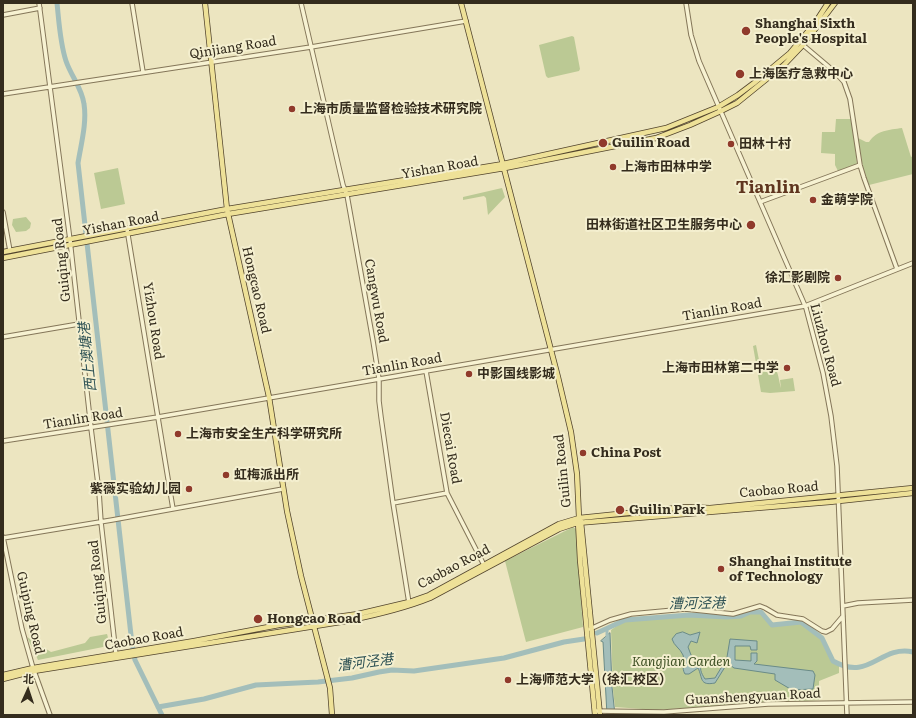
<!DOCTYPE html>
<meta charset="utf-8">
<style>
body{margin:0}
#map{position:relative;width:916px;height:718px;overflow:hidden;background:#ece5c0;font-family:Literata,"Noto Sans SC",serif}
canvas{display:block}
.frame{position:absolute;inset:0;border:4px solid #342c1d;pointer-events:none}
.north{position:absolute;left:8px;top:670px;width:40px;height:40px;-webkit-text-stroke:3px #f4efcf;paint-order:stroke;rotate:3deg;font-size:11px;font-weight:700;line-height:16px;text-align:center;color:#342c1d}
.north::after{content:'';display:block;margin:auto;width:14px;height:18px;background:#342c1d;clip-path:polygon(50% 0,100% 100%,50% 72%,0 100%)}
</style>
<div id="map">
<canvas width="916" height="718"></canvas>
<div class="frame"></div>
<div class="north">北</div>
</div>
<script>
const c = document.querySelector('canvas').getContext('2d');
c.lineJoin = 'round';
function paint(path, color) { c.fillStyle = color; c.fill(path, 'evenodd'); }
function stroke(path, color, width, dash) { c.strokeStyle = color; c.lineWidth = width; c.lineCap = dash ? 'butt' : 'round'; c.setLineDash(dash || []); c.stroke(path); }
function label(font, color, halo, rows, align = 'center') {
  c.font = font + ' Literata,"Noto Sans SC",serif'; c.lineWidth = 4; c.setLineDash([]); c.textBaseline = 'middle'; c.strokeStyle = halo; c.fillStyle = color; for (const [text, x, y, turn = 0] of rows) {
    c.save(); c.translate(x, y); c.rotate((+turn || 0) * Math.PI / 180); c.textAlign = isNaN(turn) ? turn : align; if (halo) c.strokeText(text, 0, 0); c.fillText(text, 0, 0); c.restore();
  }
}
const green = new Path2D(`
 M572,36L574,37L580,69L579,71L548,78L546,76L539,45Z
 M836,119H852L857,164L838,171L835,165V154L821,153L822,132H835Z
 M902,128L911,157L913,156V174L869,185L863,168L858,138L866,142H869C877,130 889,130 902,128Z
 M118,168L125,204L101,209L94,173Z
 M502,188L505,197L488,215L486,198L484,196L463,200V197Z
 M26,217L31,223L30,228L26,231L16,232L12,225L13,219Z
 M756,345L760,365C779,363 777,373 781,388L780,380L793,378L795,391L770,393L761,392L753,346Z
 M573,527L576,529L583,627L526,642L505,561Z
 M750,612H761L772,625L801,622L822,638L833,661L839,664V673L819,681V700L656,710L615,707L613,690L611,630L625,620L689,615L727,617L741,616Z
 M107,634C109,640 108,643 103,647L38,660L27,637L51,652L85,643L90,637Z`);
const water = new Path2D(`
 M683,632L690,635L697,633L700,632L697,643L691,641L688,647L691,655L702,662C699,668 701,673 705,679L715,678L721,668L726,663L730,639L757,641V650H751L750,646H735V660L751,661V653H757V661L754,664L813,671L815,675L813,689L792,690L775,680V674L734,668L730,665L725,667L715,683C699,686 703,678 698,668L689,674H685C681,668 685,661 683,655C680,648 674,646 672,639L676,634Z
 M610,633L612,687L615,715H607L603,642L601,641Z`);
const canal = new Path2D(`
 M607,629V639`);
const river = new Path2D(`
 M57,3C59,22 60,43 66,61C71,76 82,88 84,104C87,123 81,144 78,163L132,644L135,660L162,715
 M597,633L625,620L689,615L727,617L741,616L750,612H761L772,625L801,622L822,638L833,661C870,682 879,645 913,652
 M158,707L204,699L256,685L318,682L352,678L379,672L392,670L414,671L504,658L564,642L584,639`);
const minor = new Path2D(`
 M39,3L70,240L91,428L99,492L101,522L116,655
 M132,3L143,72
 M301,3L343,185L347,195L373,341L379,379V401L381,417L393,503L409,603
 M686,3L691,35L699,61L806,308L823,373L831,416L837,466L847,715
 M3,15L40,8
 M803,45L835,72L844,82L850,99L860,165L864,178L897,269
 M3,94L311,47L466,21
 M760,202L860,165
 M3,212L10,251
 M127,229L173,509
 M3,337L79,324
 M426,371L447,493L485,567
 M3,441L158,417L805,306L913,263
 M393,503L447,493
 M3,537L22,629L33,668L50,715
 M3,538L112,520L283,489
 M843,606L858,603L913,600
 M590,629L610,620L631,614L685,609L733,614L760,606L765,608L777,615L803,619L822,631L826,632L832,629L843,616
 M595,711L664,712L768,704L913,702`);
const major = new Path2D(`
 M205,3L227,209L269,397L287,511L301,576L330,688L332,715
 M461,3L558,377L571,432L577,474L579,518L581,522L600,715
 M3,252L227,209L503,164L666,128L718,107L738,95L754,83L790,53L815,23L828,3
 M3,258L228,214L505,168L656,138L690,125L721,111L737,103L784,65L803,45L835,3
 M578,521L580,560L595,715
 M3,675L33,668L194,641L279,625L358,614L409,602L429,595L559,524L579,518L686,507L710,508L913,488
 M3,679L34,671L347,621C376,615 403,609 430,598L559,529L577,523L830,502L913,493`);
const markers = [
 [746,31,5,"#903a2b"],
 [740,74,5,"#903a2b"],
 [292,109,4,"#903a2b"],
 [603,143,5,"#903a2b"],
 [731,144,4,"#903a2b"],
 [613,167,4,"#903a2b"],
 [813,200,4,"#903a2b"],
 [751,225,5,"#903a2b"],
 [838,278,4,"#903a2b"],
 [787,368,4,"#903a2b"],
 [469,374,4,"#903a2b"],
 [178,434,4,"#903a2b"],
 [583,453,4,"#903a2b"],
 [226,475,4,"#903a2b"],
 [189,489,4,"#903a2b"],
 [620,510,5,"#903a2b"],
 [721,569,4,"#903a2b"],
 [258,619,5,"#903a2b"],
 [508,680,4,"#903a2b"]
];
const poiNames = [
 ["Shanghai Sixth",755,24],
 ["People's Hospital",755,39],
 ["上海医疗急救中心",749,74],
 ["上海市质量监督检验技术研究院",300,109],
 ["Guilin Road",612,143],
 ["田林十村",739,144],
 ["上海市田林中学",621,167],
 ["金萌学院",821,200],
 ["田林街道社区卫生服务中心",742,225,"right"],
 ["徐汇影剧院",830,278,"right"],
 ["上海市田林第二中学",779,368,"right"],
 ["中影国线影城",477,374],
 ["上海市安全生产科学研究所",186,434],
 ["China Post",591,453],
 ["虹梅派出所",234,475],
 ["紫薇实验幼儿园",181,489,"right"],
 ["Guilin Park",629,510],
 ["Shanghai Institute",729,562],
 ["of Technology",729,577],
 ["Hongcao Road",267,619],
 ["上海师范大学（徐汇校区）",516,680]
];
const streetNames = [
 ["Qinjiang Road",233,48,-9],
 ["Yishan Road",440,168,-10],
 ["Yishan Road",121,224,-11],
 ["Guiqing Road",62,260,-96],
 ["Hongcao Road",256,290,77],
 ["Cangwu Road",376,301,80],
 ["Tianlin Road",722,310,-10],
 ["Yizhou Road",153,321,81],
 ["Liuzhou Road",825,345,75],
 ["Tianlin Road",402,365,-10],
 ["Tianlin Road",83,419,-9],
 ["Diecai Road",450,448,80],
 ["Guilin Road",563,471,-96],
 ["Caobao Road",779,490,-5],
 ["Caobao Road",454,567,-28],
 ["Guiqing Road",98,582,-96],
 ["Guiping Road",30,613,77],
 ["Caobao Road",144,639,-10],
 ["Guanshengyuan Road",753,697,-3]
];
const parkNames = [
 ["Kangjian Garden",681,662]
];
const waterNames = [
 ["西上澳塘港",88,357,-96],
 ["漕河泾港",697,604,-1],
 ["漕河泾港",365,663,-7]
];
const districtNames = [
 ["Tianlin",768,188]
];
paint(green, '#bbc994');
paint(water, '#a3beba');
stroke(water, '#6a8b88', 1);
stroke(canal, '#a3beba', 3);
stroke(river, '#a3beba', 5);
stroke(minor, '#847659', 5.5);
stroke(major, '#52442d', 6);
stroke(minor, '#f7f2d2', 3.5);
stroke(major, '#eee198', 4.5);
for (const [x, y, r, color] of markers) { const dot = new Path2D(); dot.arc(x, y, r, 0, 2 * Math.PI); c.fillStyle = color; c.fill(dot); stroke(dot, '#f4efcf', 1.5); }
label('bold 13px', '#342c1d', '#f4efcf', poiNames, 'left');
label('13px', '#342c1d', '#f4efcf', streetNames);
label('italic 13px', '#3e5024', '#f4efcf', parkNames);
label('italic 14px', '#2c5053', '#f4efcf', waterNames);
label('bold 17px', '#5f351e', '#f4efcf', districtNames);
</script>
